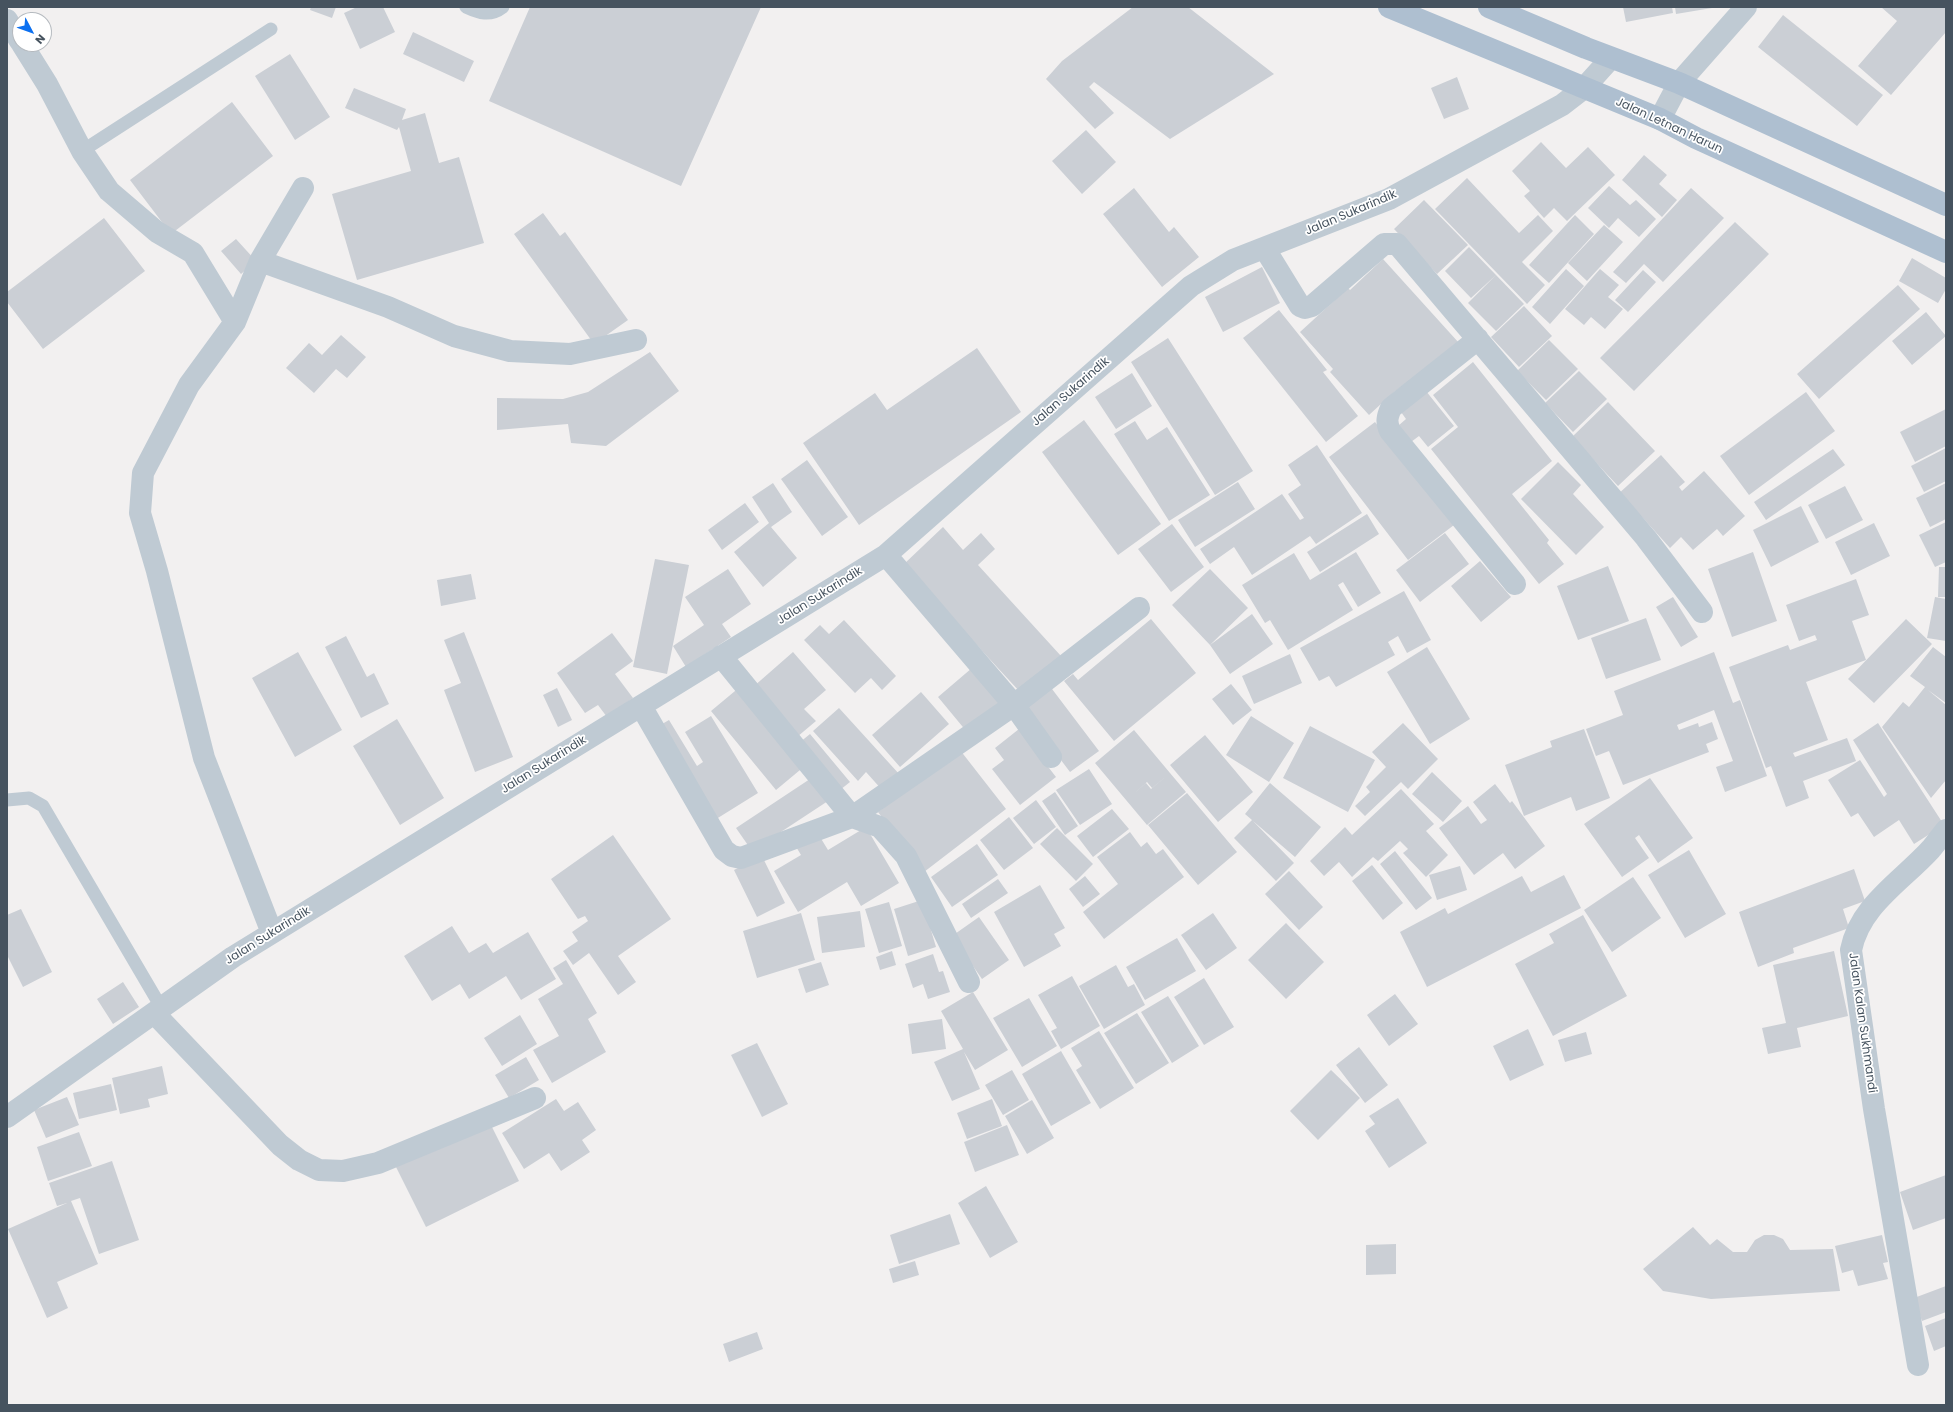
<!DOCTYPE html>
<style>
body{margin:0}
#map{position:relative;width:1953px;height:1412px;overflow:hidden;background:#f2f0f0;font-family:Poppins,sans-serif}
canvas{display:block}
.frame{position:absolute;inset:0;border:8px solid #46535f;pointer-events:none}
.north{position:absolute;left:12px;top:12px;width:40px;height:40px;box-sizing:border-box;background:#fff;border:1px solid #b5babf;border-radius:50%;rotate:131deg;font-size:11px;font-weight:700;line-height:16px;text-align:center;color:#46535f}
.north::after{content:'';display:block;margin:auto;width:14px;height:18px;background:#0c70f0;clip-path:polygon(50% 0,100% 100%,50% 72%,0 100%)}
</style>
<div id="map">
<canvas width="1953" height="1412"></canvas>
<div class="frame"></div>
<div class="north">N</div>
</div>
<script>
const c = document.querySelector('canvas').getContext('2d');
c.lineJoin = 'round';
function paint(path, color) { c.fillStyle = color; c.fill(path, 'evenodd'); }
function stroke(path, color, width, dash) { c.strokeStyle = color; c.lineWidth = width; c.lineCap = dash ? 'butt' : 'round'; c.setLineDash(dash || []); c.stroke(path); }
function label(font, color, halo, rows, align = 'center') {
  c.font = font + ' Poppins,sans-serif'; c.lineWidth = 3.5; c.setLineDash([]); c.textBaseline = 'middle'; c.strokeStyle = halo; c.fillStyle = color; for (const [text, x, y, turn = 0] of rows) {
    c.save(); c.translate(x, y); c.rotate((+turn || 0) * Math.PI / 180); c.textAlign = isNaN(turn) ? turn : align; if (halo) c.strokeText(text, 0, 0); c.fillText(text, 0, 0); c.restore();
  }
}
const building = new Path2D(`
 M311,7H336L332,18L310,10Z
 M357,7H383L395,32L360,49L344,13Z
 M530,7H761L681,186L489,101Z
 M1133,7H1188L1274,74L1170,139L1094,82L1089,87L1114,113L1095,129L1046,79L1062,61Z
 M1623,7H1672L1673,13L1626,22Z
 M1675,7H1711L1712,8L1676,14Z
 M1881,7H1946V32L1891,95L1858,66L1897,21Z
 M1783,15L1883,95L1857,126L1758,47Z
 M413,32L474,61L464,82L403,54Z
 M290,54L330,117L295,140L255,76Z
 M1457,77L1469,109L1444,119L1431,88Z
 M354,88L406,109L402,120L425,113L439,163L459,157L484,243L357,280L332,194L411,171L399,127L397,130L345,108Z
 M232,102L273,156L171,234L130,180Z
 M1086,130L1116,162L1082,194L1052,161Z
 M1541,142L1566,168L1588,147L1615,175L1567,221L1554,208L1544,218L1524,196L1530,191L1512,171Z
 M1644,155L1667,175L1659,184L1677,200L1662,217L1622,180Z
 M1467,178L1519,233L1538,215L1553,231L1522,262L1545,285L1527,304L1435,209Z
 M1609,186L1630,205L1636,200L1656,219L1639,237L1618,218L1609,228L1588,208Z
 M1134,188L1169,232L1174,227L1199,257L1162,287L1103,214Z
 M1691,188L1724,218L1663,282L1644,264L1626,283L1613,272Z
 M1424,200L1468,245L1437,274L1394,229Z
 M543,213L560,236L565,232L628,320L594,344L514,234Z
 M1575,215L1594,234L1549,283L1529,265Z
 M104,218L145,271L43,349L7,302V292Z
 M1735,222L1769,254L1634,391L1600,358Z
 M1604,225L1623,242L1587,281L1568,263Z
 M236,239L256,261L241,274L221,251Z
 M1469,247L1496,275L1471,298L1445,271Z
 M1912,258L1946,278V289L1938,303L1899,281Z
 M1383,259L1459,343L1393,393L1369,415L1330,372L1333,369L1300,332L1348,288L1350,290Z
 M1262,267L1280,303L1223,332L1205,297Z
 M1566,269L1584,286L1550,324L1532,307Z
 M1600,269L1619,285L1608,297L1623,309L1605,329L1591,317L1584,325L1565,309Z
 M1643,270L1656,282L1628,312L1615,300Z
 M1496,275L1524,304L1496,331L1468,303Z
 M1898,285L1920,309L1819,399L1797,374Z
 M1524,306L1552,336L1519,367L1491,337Z
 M1279,310L1327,370L1323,372L1358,416L1326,442L1243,338Z
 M1926,312L1946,336L1912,365L1892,341Z
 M341,335L366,357L347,378L336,369L314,393L286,368L309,343L322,355Z
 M1168,338L1253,471L1215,495L1131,362Z
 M1549,340L1578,369L1546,400L1517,371Z
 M977,348L1021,412L859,525L803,443L875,393L887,410Z
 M650,352L679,391L606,446L571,443L568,424L497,430V398L563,399L588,392Z
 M1473,362L1552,461L1512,494L1549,540L1547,543L1564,564L1539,584L1431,449L1458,427L1433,395Z
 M1579,371L1607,399L1573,432L1545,403Z
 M1132,373L1152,406L1116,429L1095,397Z
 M1426,391L1454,426L1428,447L1419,436L1411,442L1398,426L1406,419L1401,412Z
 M1806,392L1835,431L1749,495L1720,456Z
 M1608,402L1655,451L1618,486L1572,437Z
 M1946,409V446L1915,462L1900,432Z
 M1084,420L1161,524L1118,555L1042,452Z
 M1135,421L1147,440L1167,427L1210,495L1169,521L1114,434Z
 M1375,422L1454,525L1408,560L1329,457Z
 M1317,445L1362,513L1316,544L1310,536L1252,575L1234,547L1210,564L1200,549L1282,494L1300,520L1304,518L1288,494L1301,485L1288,465Z
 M1946,448V481L1924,492L1911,466Z
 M1833,449L1845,465L1766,520L1754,502Z
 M1661,455L1685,482L1679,487L1682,491L1704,471L1745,516L1723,536L1717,529L1693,550L1681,537L1670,548L1643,518L1616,496Z
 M807,460L848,517L822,536L781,479Z
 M1558,462L1581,485L1573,494L1604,527L1576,555L1521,499Z
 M1238,482L1255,509L1195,547L1178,520Z
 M773,483L792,512L771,527L797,558L763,587L734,552L769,523L752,497Z
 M1946,483V519L1930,527L1916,498Z
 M1845,486L1863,520L1826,539L1808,505Z
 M745,503L759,522L722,550L708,530Z
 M1801,506L1819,542L1771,567L1753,530Z
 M1367,514L1379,534L1320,572L1307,552Z
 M1946,522V562L1935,567L1919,535Z
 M1874,523L1890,556L1851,575L1835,542Z
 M1172,524L1204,567L1171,592L1138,549Z
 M943,527L963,550L981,533L995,549L978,565L1061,656L1020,692L903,565Z
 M1445,533L1469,564L1420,602L1396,570Z
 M1356,552L1381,593L1358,607L1343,582L1338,585L1353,610L1288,650L1270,620L1265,623L1242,585L1294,553L1310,580Z
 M1753,552L1777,621L1732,637L1708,569Z
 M655,559L689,565L667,674L633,667Z
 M1480,561L1511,597L1481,622L1451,586Z
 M1608,566L1629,621L1578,640L1557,586Z
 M1939,567H1946V597H1938Z
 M728,569L751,604L722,624L731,637L686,667L673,646L704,625L685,597Z
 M1210,569L1248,608L1210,645L1252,614L1273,644L1230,674L1210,645L1172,605Z
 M471,574L476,599L441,606L437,580Z
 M1856,579L1869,615L1852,621L1866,660L1806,682L1828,740L1793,753L1795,757L1847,738L1856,761L1803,781L1809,798L1786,807L1771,766L1766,768L1729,667L1788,645L1790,650L1817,640L1815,635L1799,641L1786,605Z
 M1404,591L1431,640L1407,653L1398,636L1388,642L1395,655L1336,687L1329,676L1319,681L1300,648Z
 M1673,597L1698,637L1681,647L1656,607Z
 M1935,597L1946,599V641L1927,638Z
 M1646,618L1661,660L1606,679L1591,638Z
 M1151,619L1196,673L1114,741L1064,681L1073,674L1078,680Z
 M1906,619L1932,644L1874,703L1848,679Z
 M844,620L896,676L882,690L871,678L855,693L804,640L820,625L829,634Z
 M464,632L513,757L475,772L444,690L461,683L444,640Z
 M612,633L633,661L615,674L633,698L607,717L598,705L585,713L557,673Z
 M346,636L367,677L374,673L389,704L361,718L325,647Z
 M1427,647L1470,719L1430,744L1387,672Z
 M1933,647L1946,657V703L1928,690L1946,705V780L1931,798L1882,727L1903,702L1909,707L1925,687L1910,676Z
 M298,652L342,730L295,757L252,678Z
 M793,652L826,690L804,709L816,721L797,737L753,687Z
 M1714,652L1733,703L1740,700L1767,776L1725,792L1716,767L1733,761L1714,710L1677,725L1679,730L1698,723L1699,727L1712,722L1718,739L1706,744L1709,752L1623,785L1609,751L1596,756L1586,729L1623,715L1614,691Z
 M1290,654L1302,683L1254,704L1242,676Z
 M972,668L1001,703L967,732L938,697Z
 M1231,684L1252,710L1233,725L1212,699Z
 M1049,685L1099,751L1070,772L1020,706Z
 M741,686L806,765L776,790L711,711Z
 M557,688L572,720L558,727L543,695Z
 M921,692L949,724L900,767L872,735Z
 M839,708L900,775L883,791L866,772L858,781L813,731Z
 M711,716L758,793L713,821L657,727L669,720L697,766L703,762L685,732Z
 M1251,716L1294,743L1269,782L1226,755Z
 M397,719L444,798L400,825L353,746Z
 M1403,723L1438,759L1408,789L1401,782L1365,816L1355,806L1370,792L1366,787L1386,767L1372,752Z
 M1878,723L1944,825L1914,844L1899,820L1874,837L1858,813L1851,817L1828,780L1860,760L1884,797L1887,794L1853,740Z
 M1310,726L1375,760L1348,812L1283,778Z
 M1019,729L1056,777L1020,805L992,769L1004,760L995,748Z
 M1584,729L1610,798L1576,811L1571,797L1524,816L1505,765L1552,747L1550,741Z
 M1134,730L1170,773L1152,788L1147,782L1130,797L1146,783L1151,789L1170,773L1186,792L1147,825L1095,763Z
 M810,734L850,782L840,790L799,743Z
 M1205,735L1253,792L1218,822L1170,765Z
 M960,750L1006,809L924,872L878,812Z
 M1089,769L1112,804L1080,825L1056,790Z
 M1432,772L1462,801L1443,822L1412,794Z
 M816,775L831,799L752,851L736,828Z
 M1650,778L1693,838L1658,863L1639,835L1635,838L1649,858L1622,877L1584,824Z
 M1270,783L1321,827L1295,857L1253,821L1294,863L1276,881L1234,838L1252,820L1245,814Z
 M1495,784L1510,803L1512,801L1545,846L1515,869L1503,853L1474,875L1439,828L1468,806L1481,824L1487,820L1473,802Z
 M1401,789L1434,824L1426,831L1448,855L1426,877L1403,853L1408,849L1400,841L1378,861L1373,857L1352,877L1339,862L1324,876L1310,861L1345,827L1352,835Z
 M1055,792L1078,826L1065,835L1042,801Z
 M1187,793L1237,852L1198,885L1148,825Z
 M1036,800L1056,827L1034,844L1013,818Z
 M1112,809L1129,829L1093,857L1077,836Z
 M1009,817L1033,848L1004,870L980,840Z
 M866,827L899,883L861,906L847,882L798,912L774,871L801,855L795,845L817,832L828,850Z
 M1057,828L1093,864L1076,881L1040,844Z
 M1130,832L1141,847L1147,842L1156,854L1163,849L1184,877L1104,939L1083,912L1118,884L1097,857Z
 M613,835L671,919L618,956L636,982L618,995L589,953L573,965L563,951L578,941L572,932L588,921L585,916L578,919L551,879Z
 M977,844L998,875L952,907L931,877Z
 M1689,850L1726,914L1685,938L1648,875Z
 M1395,851L1432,898L1416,910L1380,864Z
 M762,856L785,903L757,917L734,870Z
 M1372,865L1403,903L1383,920L1352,881Z
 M1460,866L1467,890L1437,900L1429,875Z
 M1854,869L1865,901L1843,909L1849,928L1793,948L1794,953L1758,967L1739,912Z
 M1289,871L1323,907L1299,930L1265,894Z
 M1564,875L1581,908L1427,987L1400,932L1445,908L1448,914L1522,876L1531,892Z
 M1085,876L1100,894L1083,907L1069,889Z
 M1633,877L1661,918L1612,952L1584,910Z
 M998,879L1008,893L971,918L962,904Z
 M1040,885L1065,928L1054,934L1061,946L1024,967L994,912Z
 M922,900L936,947L908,956L894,909Z
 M889,902L902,946L879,953L865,909Z
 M21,909L52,972L23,987L7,955V915Z
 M860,911L865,947L822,953L817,917Z
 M801,913L815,960L757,978L743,931Z
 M1213,913L1237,948L1206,970L1181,935Z
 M1583,915L1627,996L1553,1036L1515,964L1554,943L1549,934Z
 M979,917L1009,960L982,979L952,936Z
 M1286,923L1324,962L1286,999L1248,960Z
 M452,926L469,953L486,943L493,953L528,932L556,979L521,1000L506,976L469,999L460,984L432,1001L404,956Z
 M1177,938L1196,971L1145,1000L1126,967Z
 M892,951L896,965L880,970L876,957Z
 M1834,951L1848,1016L1797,1028L1801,1047L1768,1054L1762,1028L1786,1023L1773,965Z
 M933,954L939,972L943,971L950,992L928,999L923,984L913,988L905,964Z
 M566,960L597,1013L588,1019L606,1052L552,1083L533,1050L559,1036L538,999L563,984L553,968Z
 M821,962L829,985L806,993L798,969Z
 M1116,965L1128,987L1134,984L1145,1005L1104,1029L1079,986Z
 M1072,976L1100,1026L1061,1049L1051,1031L1057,1028L1038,995Z
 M1204,978L1234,1027L1204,1045L1174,997Z
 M123,982L139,1007L113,1024L97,999Z
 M973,992L1008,1050L975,1070L964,1052L980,1089L952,1101L934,1062L963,1049L941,1011Z
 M1395,994L1418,1024L1389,1046L1367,1015Z
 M1168,996L1199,1046L1172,1063L1141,1012Z
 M1029,998L1057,1046L1022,1067L993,1018Z
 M1137,1013L1169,1063L1136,1084L1104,1033Z
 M520,1015L537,1044L502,1066L484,1038Z
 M942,1019L946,1049L912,1054L908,1024Z
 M1528,1029L1544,1065L1510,1081L1493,1046Z
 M1099,1031L1134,1088L1100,1109L1076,1070L1082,1066L1071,1048Z
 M1586,1032L1592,1054L1565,1062L1558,1040Z
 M757,1043L788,1104L762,1117L731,1055Z
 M1359,1047L1388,1085L1365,1103L1336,1065Z
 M1061,1051L1091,1103L1051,1126L1022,1074Z
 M526,1057L539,1080L509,1098L495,1075Z
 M162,1066L168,1094L148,1099L150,1107L120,1114L112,1078Z
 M1012,1070L1029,1100L1003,1115L985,1085Z
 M1331,1070L1360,1098L1318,1140L1290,1111Z
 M111,1084L117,1110L79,1119L73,1093Z
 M67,1097L79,1125L46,1138L34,1110Z
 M1398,1098L1427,1143L1389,1168L1365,1131L1375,1124L1369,1116Z
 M556,1099L564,1111L578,1102L596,1130L582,1140L590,1152L561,1171L549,1153L524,1169L502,1133Z
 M992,1099L1002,1126L967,1139L957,1113Z
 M1032,1100L1054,1138L1027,1154L1005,1116Z
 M489,1121L519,1181L426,1227L396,1167Z
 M1007,1125L1019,1155L975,1172L964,1142Z
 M79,1132L92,1166L48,1181L37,1147Z
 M112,1161L139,1240L99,1254L80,1198L71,1201L98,1264L57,1282L68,1308L47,1318L8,1229L67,1203L57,1206L49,1183Z
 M1946,1175V1218L1913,1230L1900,1192Z
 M986,1186L1018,1242L990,1258L958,1203Z
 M950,1214L960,1244L899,1264L890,1235Z
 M1693,1227L1710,1245L1717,1239L1733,1252H1747L1755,1240L1764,1235H1774L1783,1239L1790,1250L1833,1249L1840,1291L1711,1299L1663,1291L1643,1269Z
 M1882,1235L1888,1262L1883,1263L1888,1279L1858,1286L1853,1270L1842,1273L1835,1246Z
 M1396,1244V1274L1366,1275V1245Z
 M915,1261L919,1275L893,1283L889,1269Z
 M1946,1286V1312L1922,1321L1914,1298Z
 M1946,1318V1346L1934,1351L1925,1326Z
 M757,1332L763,1349L729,1362L723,1344Z`);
const lane = new Path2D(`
 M466,7C479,13 490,17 503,7
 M82,151L271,29
 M7,800L29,798L43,806L161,1007`);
const street = new Path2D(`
 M7,20L20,41
 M22,44L47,84L82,151L109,191L157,232L193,253L235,322
 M1660,119L1679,83L1746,7
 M1265,249L1300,306L1305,308L1312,306L1384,244H1397L1646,538L1702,612
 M260,261L388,307L454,336L510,351L570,354L636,340
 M1478,339L1391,408C1387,417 1386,422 1390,431L1515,584
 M886,555L1014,705L1051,757
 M721,656L852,817L880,827L906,856L969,982
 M641,706L724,850L732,856L741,858L852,817L1014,705L1139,608
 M272,933L204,758L157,571L140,513L143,473L189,385L235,322L260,261L303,188
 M154,1013L280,1145L299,1160L319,1170L343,1171L378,1163L535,1098
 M7,1117L233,957L886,555L1191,286L1233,260L1389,199L1562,105L1584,88L1611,58
 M1918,1365L1874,1109L1851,950C1860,905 1902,881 1931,849C1936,843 1941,836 1946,830`);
const primary = new Path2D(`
 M1389,7L1660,119L1696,138L1946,252
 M1489,7L1586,48L1679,83L1946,205`);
const streetNames = [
 ["Jalan Letnan Harun",1669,126,25],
 ["Jalan Sukarindik",1351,213,-23],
 ["Jalan Sukarindik",1071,392,-41],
 ["Jalan Sukarindik",820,596,-32],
 ["Jalan Sukarindik",544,765,-32],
 ["Jalan Sukarindik",268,936,-32],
 ["Jalan Kalan Sukhmandi",1862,1023,82]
];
paint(building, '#cbcfd5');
stroke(lane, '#bfcad3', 13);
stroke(street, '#bfcad3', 22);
stroke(primary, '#aebfd0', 22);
label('12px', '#46535f', '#fff', streetNames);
</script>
